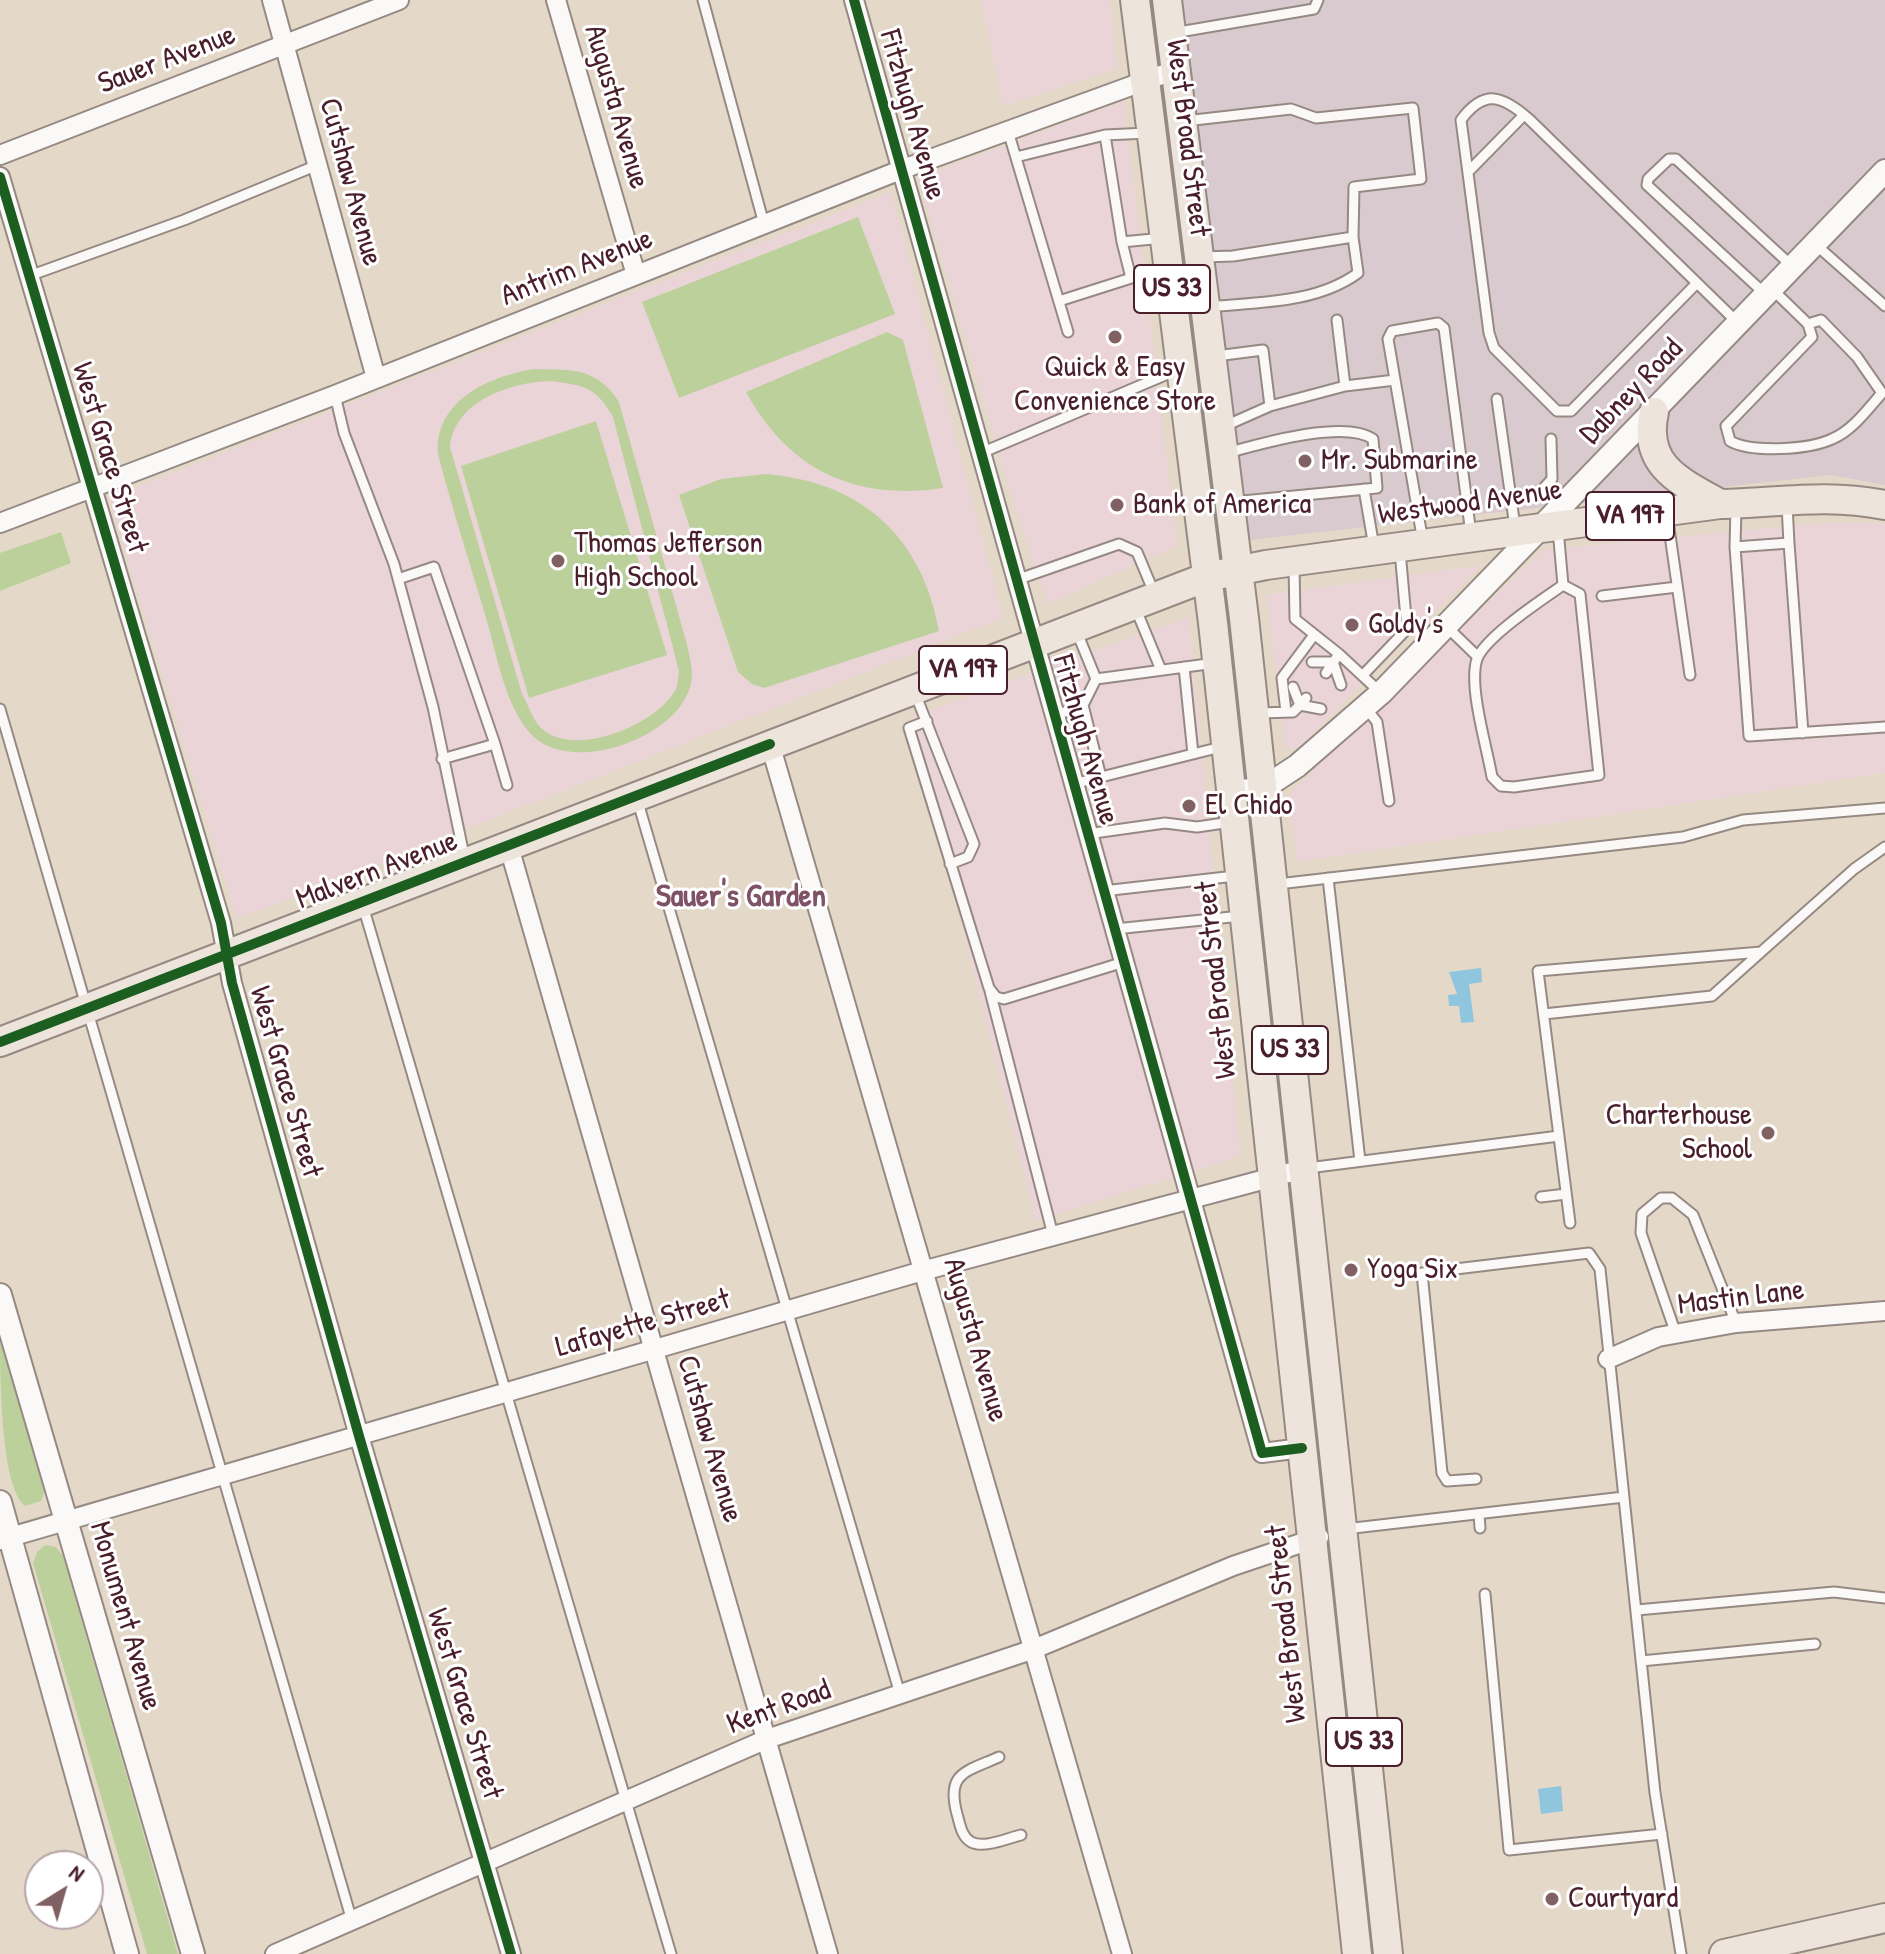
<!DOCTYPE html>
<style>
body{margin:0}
#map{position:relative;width:1885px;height:1954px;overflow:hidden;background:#e4d9c8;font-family:"Patrick Hand",sans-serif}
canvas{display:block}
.north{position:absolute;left:24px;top:1850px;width:80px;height:80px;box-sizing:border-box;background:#fff;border:2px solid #b7a5aa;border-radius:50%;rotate:37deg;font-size:22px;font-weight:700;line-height:32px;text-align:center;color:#4a1f2b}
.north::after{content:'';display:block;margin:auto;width:28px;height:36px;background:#806062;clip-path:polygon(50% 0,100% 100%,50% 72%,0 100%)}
</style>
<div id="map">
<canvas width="1885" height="1954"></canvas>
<div class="north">N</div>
</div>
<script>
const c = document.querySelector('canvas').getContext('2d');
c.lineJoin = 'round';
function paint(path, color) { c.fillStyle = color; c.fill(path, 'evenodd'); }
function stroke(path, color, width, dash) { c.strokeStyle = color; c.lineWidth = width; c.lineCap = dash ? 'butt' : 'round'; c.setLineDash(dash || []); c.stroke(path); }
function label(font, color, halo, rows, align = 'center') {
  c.font = font + ' "Patrick Hand",sans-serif'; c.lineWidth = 6; c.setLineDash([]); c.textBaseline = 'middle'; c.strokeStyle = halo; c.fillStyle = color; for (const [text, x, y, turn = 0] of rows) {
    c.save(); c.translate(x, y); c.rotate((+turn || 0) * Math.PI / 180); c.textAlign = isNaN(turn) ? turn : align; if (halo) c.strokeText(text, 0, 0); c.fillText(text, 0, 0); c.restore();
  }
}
const built = new Path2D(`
 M981,0H1110L1117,68L1003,106Z
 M1124,101L1177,546L1047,604L1014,504L918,178Z
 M891,192L1003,618L237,919L109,498Z
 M1834,522L1885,523V773L1298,862L1289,796L1295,788L1543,550Z
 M1482,565L1298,748H1285L1267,595Z
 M1189,617L1240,1156L1036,1221L910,717Z`);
const industrial = new Path2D(`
 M1170,0H1885V485L1830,475L1223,543Z`);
const green = new Path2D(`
 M858,217L895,314L679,398L642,302Z
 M887,332L903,340L943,488C856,501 789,471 746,392Z
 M534,369C573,370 596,367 619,402L686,641C689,655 694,669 691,683C680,739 567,778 529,732C504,702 497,655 486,618C470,563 452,509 438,454C434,401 489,376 534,369ZM551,381C585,386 595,386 613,417L679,671C678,677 678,685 676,689C657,725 573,760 540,727C532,718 528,704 522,694L450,447C454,401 511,382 551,381Z
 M596,421L667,655L529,698L461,466Z
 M766,474C861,482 922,536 939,631L764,688L752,684L738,672L679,495L721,479Z
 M61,532L71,563L0,591V553Z
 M0,1333L45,1491L41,1501L25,1506C0,1486 0,1371 0,1333Z
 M45,1545L56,1547L63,1556L178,1954H147L33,1563L37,1552Z`);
const water = new Path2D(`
 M1481,968L1482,982L1469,984L1474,1022L1461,1023L1459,1006H1449L1448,995L1457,994L1449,972Z
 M1561,1786L1563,1811L1541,1814L1538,1789Z`);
const service = new Path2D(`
 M703,0L764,224
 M1173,33L1314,9L1318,0
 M1185,121L1291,109L1316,118L1413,108L1421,179L1354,187L1353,237
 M1008,131L1068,332
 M1148,133L1105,135L1122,242L1163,238
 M1016,157L1105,135
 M1468,172L1524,115
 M1122,242L1131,278
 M1815,244L1885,306
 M1202,257L1233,256L1353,237L1358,273C1316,304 1257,302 1207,307
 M29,276L184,220L315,166
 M1697,283L1571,411H1557L1494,348L1489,333L1461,120C1484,89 1502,95 1529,119L1737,322
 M1772,289L1808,324L1812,337L1726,426L1730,441C1752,453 1808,450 1832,439C1852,431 1868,409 1882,393L1857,357L1821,320L1808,324
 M1764,293L1647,185L1648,179L1669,159H1676L1793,267
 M1059,301L1166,267
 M1216,356L1263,350L1270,406
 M1345,386L1395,380
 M335,395L344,433L394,564L433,707L465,860
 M1497,399L1515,527
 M1225,426L1270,406L1345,386L1337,320
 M981,453L1177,370
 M1227,453C1260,444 1344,419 1373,439L1377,488L1232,502
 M1364,489L1374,547
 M1511,497L1541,491L1552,479L1551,439
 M1736,507L1735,547L1749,736L1885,727
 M1667,514L1690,675
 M1558,529L1563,585C1543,599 1485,637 1477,659C1468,686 1487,747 1492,777L1501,786L1514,787L1599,775L1580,594L1563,585
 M1423,542L1388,339L1392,331L1438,323L1444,328L1471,534
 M1789,543L1803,733
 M1735,547L1789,543L1787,505
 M1294,565L1295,619L1339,654
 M398,579L434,567L495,744L442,759
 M1016,580L1119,544L1137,552L1155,595
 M1602,596L1677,587
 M1135,607L1161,670
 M1446,626L1478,657
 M1076,630L1096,679
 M1312,662H1333L1341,685
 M1184,667L1193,754
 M1326,673L1339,654L1381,693
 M1363,675L1407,629L1400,551
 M915,693L974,844L968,857L950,864
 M1306,698L1300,705L1321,709
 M1083,705L1101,777
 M1365,707L1377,722L1389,801
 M0,709L352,1921
 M1286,712L1282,678L1314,635
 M1258,713L1293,712L1300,705L1293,687
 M1054,716L1083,705L1096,679L1215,663
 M927,721L909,728L989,988L996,997L1004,999L1124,962
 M495,744L507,785
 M1073,784L1221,747
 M637,799L900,1694
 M1087,834L1165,823L1197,827L1231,822
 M1328,878L1360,1161
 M1278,884L1683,837L1743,820L1885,808
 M1103,891L1235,876
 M363,906L671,1954
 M1115,929L1241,916
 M990,991L1053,1235
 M1544,1014L1712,996L1761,952
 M1308,1168L1559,1136
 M1541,1197L1566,1194
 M1570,1223L1538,971L1761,952L1854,869L1885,847
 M1676,1334L1641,1233L1642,1214L1661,1198H1672L1693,1215L1736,1323
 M1476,1479L1447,1481L1442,1473L1422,1273L1589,1253L1600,1269L1655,1793L1681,1954
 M1479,1514L1480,1528
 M1345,1529L1624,1497
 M1485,1594L1509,1850L1662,1834
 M1637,1610L1834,1592L1885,1598
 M1641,1661L1815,1644
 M999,1757C965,1772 946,1773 957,1814C960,1824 961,1836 971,1842C984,1849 1008,1838 1021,1835`);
const minor = new Path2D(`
 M272,0L376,378
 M556,0L636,275
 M854,0L1262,1453L1302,1448
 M0,155L399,0
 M0,177L221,923L232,983L359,1436L511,1954
 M0,523L335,395L903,169L1175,70
 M770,744L1122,1954
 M509,847L828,1954
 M1608,1359L1658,1337L1736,1323L1885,1311
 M0,1540L926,1270L1303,1169
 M275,1954L767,1739L1034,1649L1233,1566L1319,1537`);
const tertiary = new Path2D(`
 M1231,792L1262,789L1297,766L1381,693L1885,171
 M0,1295L193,1954
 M0,1502L127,1954`);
const primary = new Path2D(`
 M1135,0L1213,623L1357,1954
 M1167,0L1244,618L1388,1954
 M1654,412C1642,465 1679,481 1720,504
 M0,1042L1207,577L1266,565L1720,504C1779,503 1825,493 1885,505
 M1724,1954L1885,1918`);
const cycleway = new Path2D(`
 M854,0L1262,1453L1302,1448
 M0,177L221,923L232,983L359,1436L511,1954
 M0,1042L770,744`);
const markers = [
 [1115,337,8,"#806062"],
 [1305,461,8,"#806062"],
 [1117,505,8,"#806062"],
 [558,561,8,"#806062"],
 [1352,625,8,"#806062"],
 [1189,806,8,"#806062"],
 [1768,1133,8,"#806062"],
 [1351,1270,8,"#806062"],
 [1552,1899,8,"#806062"]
];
const shields = [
 [1172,289,76],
 [1630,516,88],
 [963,670,88],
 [1290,1050,76],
 [1364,1742,76]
];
const shieldNames = [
 ["US 33",1172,289],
 ["VA 197",1630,516],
 ["VA 197",963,670],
 ["US 33",1290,1050],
 ["US 33",1364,1742]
];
const streetNames = [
 ["Sauer Avenue",167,60,-21],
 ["Augusta Avenue",616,107,74],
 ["Fitzhugh Avenue",912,115,74],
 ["West Broad Street",1187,138,83],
 ["Cutshaw Avenue",350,182,75],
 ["Antrim Avenue",577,268,-22],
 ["Dabney Road",1632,392,-46],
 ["West Grace Street",109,458,73],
 ["Westwood Avenue",1470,503,-8],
 ["Fitzhugh Avenue",1085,740,74],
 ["Malvern Avenue",377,871,-21],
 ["West Broad Street",1217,980,-96],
 ["West Grace Street",285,1082,74],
 ["Mastin Lane",1741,1298,-7],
 ["Lafayette Street",643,1324,-16],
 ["Augusta Avenue",975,1340,74],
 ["Cutshaw Avenue",709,1439,74],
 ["Monument Avenue",125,1616,74],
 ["West Broad Street",1287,1624,-96],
 ["West Grace Street",464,1704,73],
 ["Kent Road",779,1708,-20]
];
const poiNames = [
 ["Quick & Easy",1115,368,"center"],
 ["Convenience Store",1115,402,"center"],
 ["Mr. Submarine",1321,461],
 ["Bank of America",1133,505],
 ["Thomas Jefferson",574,544],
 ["High School",574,578],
 ["Goldy's",1368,625],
 ["El Chido",1205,806],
 ["Charterhouse",1752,1116,"right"],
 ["School",1752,1150,"right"],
 ["Yoga Six",1367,1270],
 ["Courtyard",1568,1899]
];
const neighbourhoodNames = [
 ["Sauer's Garden",741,897]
];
paint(built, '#ebd4d8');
paint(industrial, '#d8cace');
paint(green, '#bcd09c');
paint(water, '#8fc5dd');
stroke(service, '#968983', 13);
stroke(minor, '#968983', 22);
stroke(tertiary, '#968983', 26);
stroke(primary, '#968983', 32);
stroke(service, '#fbf9f7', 9);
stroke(minor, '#fbf9f7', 18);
stroke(tertiary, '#fbf9f7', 22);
stroke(primary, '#ede4dc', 28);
stroke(cycleway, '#1b5e20', 10);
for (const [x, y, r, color] of markers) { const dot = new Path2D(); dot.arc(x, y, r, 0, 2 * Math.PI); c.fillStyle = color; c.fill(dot); stroke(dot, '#fff', 3); }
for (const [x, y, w] of shields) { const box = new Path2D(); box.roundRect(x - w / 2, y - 24, w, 48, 6); c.fillStyle = '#fff'; c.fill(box); stroke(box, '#4a1f2b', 2); }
label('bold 28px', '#4a1f2b', null, shieldNames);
label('30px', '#4a1f2b', '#fff', streetNames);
label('30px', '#4a1f2b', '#fff', poiNames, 'left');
label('bold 32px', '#805265', '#fff', neighbourhoodNames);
</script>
